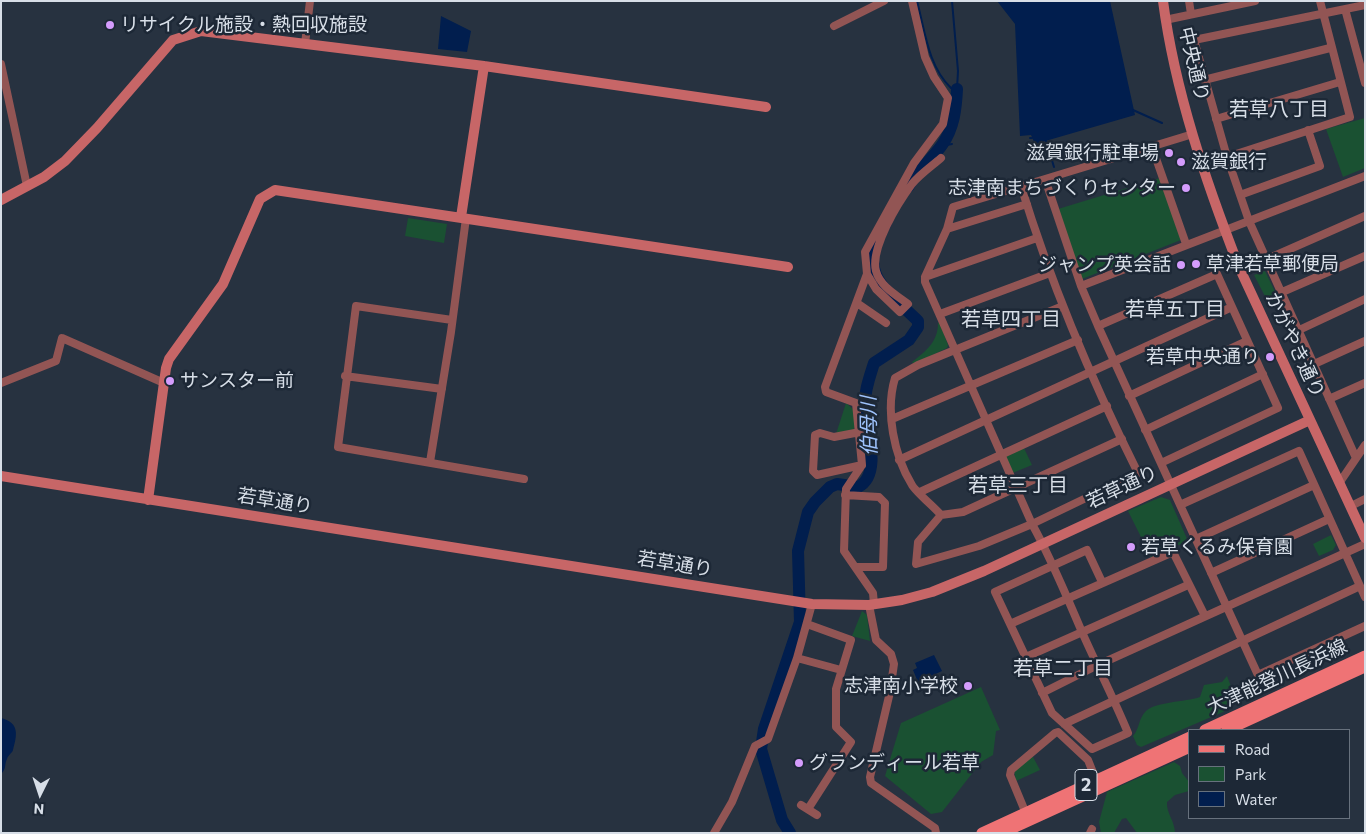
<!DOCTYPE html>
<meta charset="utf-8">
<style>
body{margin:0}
#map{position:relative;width:1366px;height:834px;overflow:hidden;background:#273240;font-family:Commissioner,sans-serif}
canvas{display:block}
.frame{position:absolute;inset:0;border:2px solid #d7dee7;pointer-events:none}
.legend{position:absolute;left:1188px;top:729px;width:162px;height:90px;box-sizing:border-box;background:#1d2836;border:1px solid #67717d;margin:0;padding:6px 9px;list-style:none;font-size:15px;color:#d7dee7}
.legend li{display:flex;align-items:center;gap:10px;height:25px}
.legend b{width:25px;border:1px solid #67717d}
.north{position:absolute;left:15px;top:769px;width:50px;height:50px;-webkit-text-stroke:4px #1d2836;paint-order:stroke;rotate:184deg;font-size:14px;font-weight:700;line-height:20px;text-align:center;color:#d7dee7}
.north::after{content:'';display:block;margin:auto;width:18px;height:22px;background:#d7dee7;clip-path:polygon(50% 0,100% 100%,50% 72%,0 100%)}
</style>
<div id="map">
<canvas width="1366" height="834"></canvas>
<div class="frame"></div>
<ul class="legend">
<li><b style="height:6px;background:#ef7375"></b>Road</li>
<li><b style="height:14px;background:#1a5132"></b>Park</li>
<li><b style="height:14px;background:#011e4e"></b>Water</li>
</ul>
<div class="north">N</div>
</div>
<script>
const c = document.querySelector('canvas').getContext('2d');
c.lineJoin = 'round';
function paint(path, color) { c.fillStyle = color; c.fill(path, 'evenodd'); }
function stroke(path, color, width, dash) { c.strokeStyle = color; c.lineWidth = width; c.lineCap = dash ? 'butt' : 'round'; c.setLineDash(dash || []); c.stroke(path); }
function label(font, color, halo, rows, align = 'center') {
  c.font = font + ' Commissioner,"Noto Sans JP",sans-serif'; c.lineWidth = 5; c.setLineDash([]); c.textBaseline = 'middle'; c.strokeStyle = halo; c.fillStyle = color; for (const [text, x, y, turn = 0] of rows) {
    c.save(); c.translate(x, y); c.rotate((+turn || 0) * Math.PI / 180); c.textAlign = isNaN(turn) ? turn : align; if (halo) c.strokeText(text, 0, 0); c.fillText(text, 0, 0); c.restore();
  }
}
const green = new Path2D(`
 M1365,118V168L1343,177L1326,129Z
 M1160,178L1181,240L1082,279L1058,209Z
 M408,218L447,224L444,243L405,236Z
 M1265,271L1281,304L1271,308L1254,275Z
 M938,323H940L948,345L947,348L914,364L912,362C926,351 938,342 938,323Z
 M846,403L854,410L856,425L853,430L836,434Z
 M1023,446L1032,465L1010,474L1002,455Z
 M1161,497L1170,500L1188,541L1151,557L1128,511Z
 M1331,535L1336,545L1333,550L1319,556L1313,544Z
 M862,611L867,615L870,641L852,636Z
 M1227,676L1235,697L1232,705L1223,712L1141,747L1137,745L1133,736C1140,728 1138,719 1146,711C1155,702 1185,702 1200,697L1204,685L1222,682Z
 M981,687L1000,730L996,731L993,755L981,762L942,812L931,814L885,776L901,723Z
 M1032,755L1040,770L1016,781L1014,770Z
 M1174,762L1180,766L1182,773L1190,783L1189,791L1175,795L1167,802C1166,813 1175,821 1175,833H1137L1126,818L1122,819L1114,833H1101L1099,822L1107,792Z`);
const water = new Path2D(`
 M997,1H1110L1135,115L1035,144L1031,135L1020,136L1015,24Z
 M441,16L471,31L467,52L438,49Z
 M934,655L942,671L918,682L913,670L917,668L915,663Z
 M1,718C20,723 17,735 13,750C13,752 8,755 7,759C4,765 7,768 1,774Z`);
const stream = new Path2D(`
 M917,1C925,31 928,66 951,88L957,89L958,71L952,1
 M1133,110L1162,123
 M1030,138H1032
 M1046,141L1054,167
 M942,146L952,144`);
const river = new Path2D(`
 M908,187C917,171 932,159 942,145C954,128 956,109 957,89
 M790,833L782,820L761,749L764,729L800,622L798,551L808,512L815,502L830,487L837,484L858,487C883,475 866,427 865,405C864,392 870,376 874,363L909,340L918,327V321C883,287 856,273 886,223`);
const street = new Path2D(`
 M912,1L925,57L934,77L948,98L943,124L914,163L865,252L867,274L876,289L900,312L908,304C896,295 880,286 876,271C870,248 898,203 912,184C920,174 932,166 941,158
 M1189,1L1191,14
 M1345,9L1365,83
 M1165,20L1255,1
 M834,26L884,1
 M305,44L310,1
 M1,64L27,186
 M1204,80L1330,48
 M1216,119L1340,82
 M1152,147L1186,244
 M1227,157L1350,117L1320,1
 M1045,179L1081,286L1098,326L1258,675L1365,626
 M1021,186C1051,284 1092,381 1138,473L1032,524L979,546L916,564L918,542L941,515L963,512L1122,439
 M1240,195L1320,166L1308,130
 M947,229L1027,204
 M1265,260L1365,216
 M867,274L825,387L826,392L856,403L862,465L846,489L844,551L873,593L874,604
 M925,277L1037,238
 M1081,286L1365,176
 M1280,293L1365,256
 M857,303L886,323
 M940,314L1050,273
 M452,320L356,306L338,447L524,479
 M1098,326L1217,274L1278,408L1161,463
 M1297,331L1365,299
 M1312,365L1365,341
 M345,376L442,389
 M1,383L56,361L62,338L164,383
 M1129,396L1247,341
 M1329,399L1365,383
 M892,419L1078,340
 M1145,430L1263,374
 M860,432L834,437L820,433L815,435L813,471L817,475L862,465
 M1356,458L1249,221L1227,157L1194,40L1365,5
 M899,460L1232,307
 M430,462L451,332L466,218
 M1340,482L1365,445
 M920,492L1107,406
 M845,495L879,497L885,503L883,567H857
 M1180,505L1299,451L1365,597
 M1351,506L1365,499
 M941,515C935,508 915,491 912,485C894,456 885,411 895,378L918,365L1063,306
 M1196,539L1314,485
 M1211,573L1329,519
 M1102,582L1087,550L995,592L1052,713L1092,749L1128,733C1114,699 1097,666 1082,632C1066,595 1051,558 1032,524L925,282V277L947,229L953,207L1193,134
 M869,605L876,640L891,654L894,664L890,692L870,777L871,783L935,828L936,833
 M807,624L851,640L836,689V727L851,742L808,809
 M1010,624L1173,552L1205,616
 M1026,657L1188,585
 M797,658L841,670
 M1042,693L1098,665L1365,544
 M1064,724L1360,586
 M801,805L817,815
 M1027,816L1010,775L1011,770L1055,733L1058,732L1088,760L1096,780
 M714,833L732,802L755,746L768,739L797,658L812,604
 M1090,833L1092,829`);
const secondary = new Path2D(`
 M1163,1C1175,92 1206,182 1239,267L1365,538
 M1,200L44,177L65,161L97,128L173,40L201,31L484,66L766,107
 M461,217L484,66
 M1,476L812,604L869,605L902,600L932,592L984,571L1310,420
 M148,500L166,368L169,359L223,284L260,199L275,190L788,267`);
const primary = new Path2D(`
 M1205,730L1365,656
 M1227,730L1365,667
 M982,833L1190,737
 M1002,833L1190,747`);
const markers = [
 [110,25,5,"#d49cfc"],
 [1169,153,5,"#d49cfc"],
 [1181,162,5,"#d49cfc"],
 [1186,188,5,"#d49cfc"],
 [1196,264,5,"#d49cfc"],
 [1181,265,5,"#d49cfc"],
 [1270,357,5,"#d49cfc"],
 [170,381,5,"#d49cfc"],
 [1131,547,5,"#d49cfc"],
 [968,686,5,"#d49cfc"],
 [799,763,5,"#d49cfc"]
];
const shields = [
 [1086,785,22]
];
const shieldNames = [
 ["2",1086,785]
];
const poiNames = [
 ["リサイクル施設・熱回収施設",120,25],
 ["滋賀銀行駐車場",1159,153,"right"],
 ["滋賀銀行",1191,162],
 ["志津南まちづくりセンター",1176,188,"right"],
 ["草津若草郵便局",1206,264],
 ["ジャンプ英会話",1171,265,"right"],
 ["若草中央通り",1260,357,"right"],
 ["サンスター前",180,381],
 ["若草くるみ保育園",1141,547],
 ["志津南小学校",958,686,"right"],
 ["グランディール若草",809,763]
];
const streetNames = [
 ["中央通り",1194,64,77],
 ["かがやき通り",1295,345,65],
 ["若草通り",1122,487,-25],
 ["若草通り",275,501,9],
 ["若草通り",675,564,9],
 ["大津能登川長浜線",1277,677,-25]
];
const neighbourhoodNames = [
 ["若草八丁目",1279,109],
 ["若草五丁目",1175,309],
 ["若草四丁目",1011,319],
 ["若草三丁目",1018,485],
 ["若草二丁目",1063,668]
];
const waterNames = [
 ["伯母川",869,426,-91]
];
paint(green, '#1a5132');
paint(water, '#011e4e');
stroke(stream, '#011e4e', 2);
stroke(river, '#011e4e', 12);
stroke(street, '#925554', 8);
stroke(secondary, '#c76667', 10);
stroke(primary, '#ef7375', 11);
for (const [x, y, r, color] of markers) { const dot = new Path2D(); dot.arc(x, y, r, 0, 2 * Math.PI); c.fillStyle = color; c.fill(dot); stroke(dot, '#1d2836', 2); }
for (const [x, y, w] of shields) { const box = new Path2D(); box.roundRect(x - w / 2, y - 15.5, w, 31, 4); c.fillStyle = '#1d2836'; c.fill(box); stroke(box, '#d7dee7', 1); }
label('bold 18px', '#d7dee7', null, shieldNames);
label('19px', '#d7dee7', '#1d2836', poiNames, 'left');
label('19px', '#d7dee7', '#1d2836', streetNames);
label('20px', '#d7dee7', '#1d2836', neighbourhoodNames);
label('italic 20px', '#9fc3fd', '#1d2836', waterNames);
</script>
